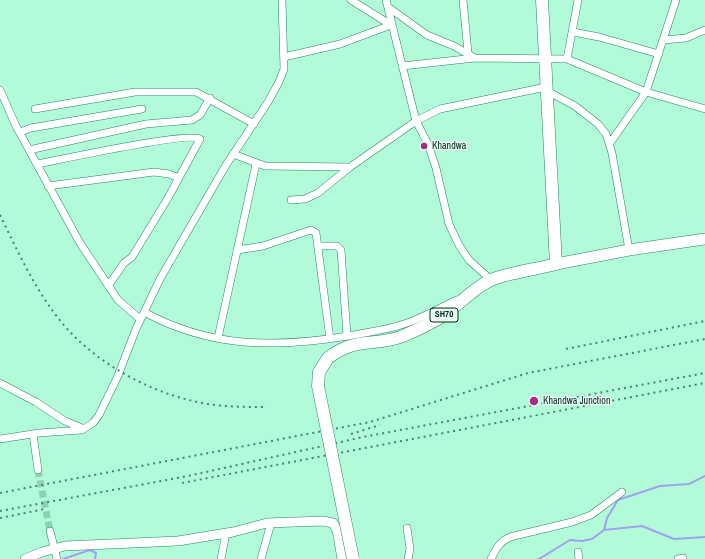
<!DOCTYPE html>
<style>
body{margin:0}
canvas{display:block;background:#b2fbd9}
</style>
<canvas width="705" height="559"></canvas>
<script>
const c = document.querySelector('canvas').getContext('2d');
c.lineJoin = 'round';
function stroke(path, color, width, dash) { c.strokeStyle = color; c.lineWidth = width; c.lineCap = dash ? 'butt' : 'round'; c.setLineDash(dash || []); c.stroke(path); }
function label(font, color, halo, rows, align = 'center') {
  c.font = font + ' "Archivo Narrow",sans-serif'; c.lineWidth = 3; c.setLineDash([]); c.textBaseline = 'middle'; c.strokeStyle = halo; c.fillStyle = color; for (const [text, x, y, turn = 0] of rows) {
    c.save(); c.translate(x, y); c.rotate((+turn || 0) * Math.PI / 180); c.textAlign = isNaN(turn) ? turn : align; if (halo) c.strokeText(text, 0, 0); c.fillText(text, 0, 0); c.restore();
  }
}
const stream = new Path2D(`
 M604,530L607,518L618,500L660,486L689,484L705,476
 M63,559L90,550L96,553L95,559
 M539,559L570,540L582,541L592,539L604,530L642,526L674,539L705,537`);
const minorTunnel = new Path2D(`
 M38,470L50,531`);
const minor = new Path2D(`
 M351,0L391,25
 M386,0L416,121L428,144L436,168L449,224L459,245L469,260L491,280
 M463,0L468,53
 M388,7L427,35L454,46L475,58L567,59L646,92L705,109
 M573,32L599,37L659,54
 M664,40L686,38L705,30
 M284,57L340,44L391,25
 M567,59L578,0
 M402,66L475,58
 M0,90L16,126L80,243L118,300L140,319
 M547,91L575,106L598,124L606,134L612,153L629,250
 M35,109L135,92H196L254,124
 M20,132L31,128L142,109
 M610,143L646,92L676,0
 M29,150L146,124L192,120L200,115L210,98
 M233,154L265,166L350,167
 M37,164C58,160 191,131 200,139L168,198L132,257L124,263L108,286
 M48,186L154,172L169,174L179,178
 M291,200L305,199L318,193L350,167L416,121L440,109L546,87
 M318,246H337L341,250L347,336
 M237,250L263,246L311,230L316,233L330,339
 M144,312C210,348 275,348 348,336C368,332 388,330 407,323C424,317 441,307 457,300
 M218,338L256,164
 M0,383L36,402L65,421L82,428
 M33,434L38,470
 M0,439L39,433L82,430L93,423L99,415L117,378L136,329L160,279L226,165L268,102L279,82L284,69L282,0
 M407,528L410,549L408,559
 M50,531L57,559
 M578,552L579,559
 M221,559L226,533
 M261,559L271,523
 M491,559C496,549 499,542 510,537L572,522L591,515L622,492
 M678,559L683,558`);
const tertiary = new Path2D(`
 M25,559L42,552L65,546L178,541L233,532L267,523L323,521L333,523L337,530L342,559`);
const primary = new Path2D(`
 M556,264L629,250L705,239`);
const trunk = new Path2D(`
 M328,358C357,336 375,347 403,336C417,330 432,323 444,315C460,304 473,288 491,280C507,273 538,269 556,264L542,0`);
const rail = new Path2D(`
 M0,215C20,256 41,303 74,336C104,366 148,390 189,400C214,407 241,407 267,407
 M566,349L705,321
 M351,434L380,425
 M182,483L705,383
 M0,493L370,422L528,373L705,339
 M0,511L188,476L363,437L705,373
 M0,518L45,509`);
const trunkBridge = new Path2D(`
 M328,358L319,372L318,386L353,559`);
const markers = [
 [424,146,4,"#a72c7f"],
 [534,401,5,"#a72c7f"]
];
const shields = [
 [444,315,28]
];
const shieldNames = [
 ["SH70",444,315]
];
const poiNames = [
 ["Khandwa",432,146],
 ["Khandwa Junction",543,401]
];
stroke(stream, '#a2a1ee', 2);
stroke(minorTunnel, '#8ed1b3', 7, [7, 3.5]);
stroke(minor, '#1f8762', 8);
stroke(tertiary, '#1f8762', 10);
stroke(primary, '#1f8762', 12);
stroke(trunk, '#1f8762', 13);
stroke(minor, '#fff', 7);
stroke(tertiary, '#fff', 9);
stroke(primary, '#fff', 11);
stroke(trunk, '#fff', 12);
stroke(rail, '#4c836c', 2, [2, 4]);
stroke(trunkBridge, '#1f8762', 13, []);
stroke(trunkBridge, '#fff', 12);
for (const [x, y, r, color] of markers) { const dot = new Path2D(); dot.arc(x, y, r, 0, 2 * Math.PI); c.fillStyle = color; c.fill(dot); stroke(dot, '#e9fbf2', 1.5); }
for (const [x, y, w] of shields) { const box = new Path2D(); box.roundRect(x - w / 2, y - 7, w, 14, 3); c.fillStyle = '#e9fbf2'; c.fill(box); stroke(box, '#002a1b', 1); }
label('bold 9px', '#002a1b', null, shieldNames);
label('10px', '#002a1b', '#e9fbf2', poiNames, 'left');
</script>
